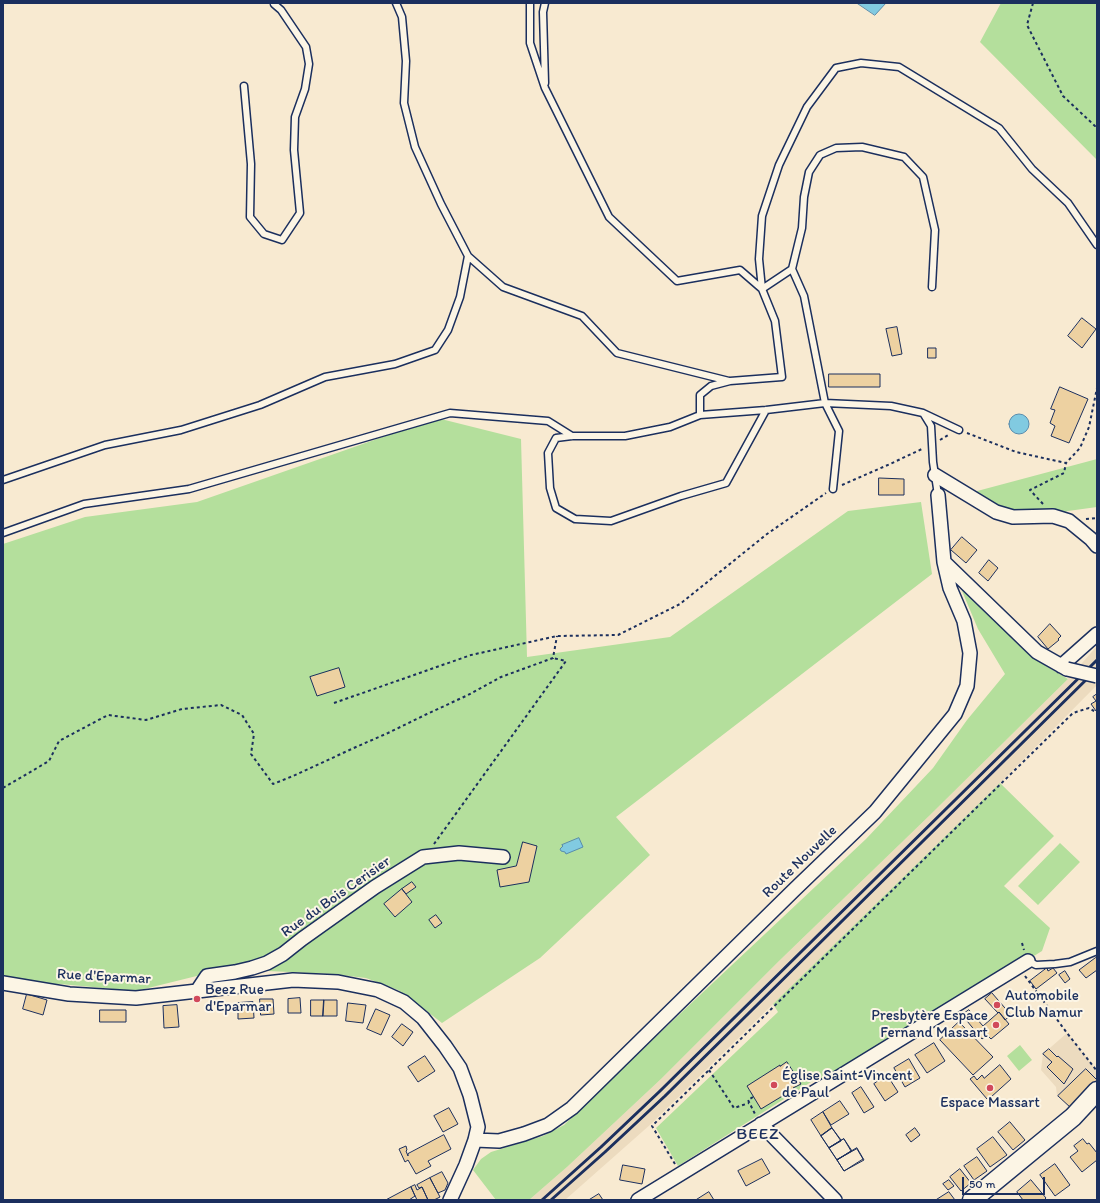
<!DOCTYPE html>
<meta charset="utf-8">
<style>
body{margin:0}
#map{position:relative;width:1100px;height:1203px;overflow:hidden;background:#f8ead1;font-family:Itim,sans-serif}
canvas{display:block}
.frame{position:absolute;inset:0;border:4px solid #1b2f5e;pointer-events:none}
.scale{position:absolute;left:962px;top:1177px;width:83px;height:18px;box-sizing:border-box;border:2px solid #1b2f5e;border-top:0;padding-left:5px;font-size:12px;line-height:14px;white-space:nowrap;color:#1b2f5e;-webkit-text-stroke:3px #fcf5e5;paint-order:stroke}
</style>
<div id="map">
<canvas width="1100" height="1203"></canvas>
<div class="frame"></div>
<div class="scale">50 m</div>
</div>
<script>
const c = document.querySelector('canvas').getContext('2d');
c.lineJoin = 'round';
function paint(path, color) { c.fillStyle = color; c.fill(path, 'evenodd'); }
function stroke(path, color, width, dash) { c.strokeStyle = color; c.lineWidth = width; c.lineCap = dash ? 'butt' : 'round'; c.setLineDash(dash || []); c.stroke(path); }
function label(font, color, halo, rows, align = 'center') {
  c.font = font + ' Itim,sans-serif'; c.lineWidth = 4; c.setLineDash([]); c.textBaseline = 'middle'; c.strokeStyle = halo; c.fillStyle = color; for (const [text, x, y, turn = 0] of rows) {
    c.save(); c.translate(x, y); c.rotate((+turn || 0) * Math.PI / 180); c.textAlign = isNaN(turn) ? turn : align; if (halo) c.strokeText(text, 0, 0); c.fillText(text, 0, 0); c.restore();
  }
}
const built = new Path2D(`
 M1097,646V685L1000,783L773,1004L651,1124L565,1200H529L567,1167L661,1079L779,961L929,816L1068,679Z
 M1067,1033L1097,1071V1082L1057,1096L1056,1087L1041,1070L1043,1054Z`);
const green = new Path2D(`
 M1001,3H1097V160L980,42Z
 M437,418L521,439L527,657L670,637L848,511L921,502L932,574L616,817L650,855L540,958L442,1023L424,1009L398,990L366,978L332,974L225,969L136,991L60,984L3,988V544L85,517L197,502Z
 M1097,459V507L1068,511L1053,516L1013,517L966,494Z
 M957,579L1046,666L1068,679L929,816L779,961L661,1079L567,1167L529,1200H496L473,1170L481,1159L491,1152L543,1136L564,1125L666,1027L866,839L933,768L967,720L1005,674L978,629Z
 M1000,783L1054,836L1004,886L1050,928L1042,951L824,1085L819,1077L678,1166L656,1128L778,1012L773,1004Z
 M1060,843L1080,862L1038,905L1018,886Z
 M1020,1045L1032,1060L1019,1071L1007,1056Z`);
const water = new Path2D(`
 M857,3H886L875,15Z
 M1009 424a10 10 0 1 1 20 0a10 10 0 1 1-20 0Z
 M579,838L583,847L566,854L565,852L561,851L560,849L563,846L562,845Z`);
const building = new Path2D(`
 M1082,318L1096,329L1082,348L1068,336Z
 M897,327L902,354L892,356L886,329Z
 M928,348H936V358H928Z
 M829,374H880V387H829Z
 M1060,387L1088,399L1069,443L1051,436L1055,426L1050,423L1055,410L1051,409Z
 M879,478L904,479V495H879Z
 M962,537L977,550L966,563L951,550Z
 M989,560L998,568L988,581L979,573Z
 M1050,624L1061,636L1058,639L1059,640L1048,649L1038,637Z
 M339,668L345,687L317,696L310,677Z
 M1097,694V711H1096L1091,704L1096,701L1093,697Z
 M523,842L537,846L529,882L500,887L497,870L516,866Z
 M412,882L416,887L406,894L402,889Z
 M402,889L412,902L395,917L384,904Z
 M436,915L442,923L435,928L429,920Z
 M1097,957V970L1086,978L1079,970L1095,958Z
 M1047,968L1048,971L1053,968L1057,973L1036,989L1030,981Z
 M1065,971L1070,979L1065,983L1059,975Z
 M992,993L1011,1015L1005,1020L999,1012L998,1013L985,999Z
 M27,994L47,1000L43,1015L23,1009Z
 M300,998L301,1013H288V999Z
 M260,999H273L274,1014L261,1015Z
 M311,1000H324L323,1016H311Z
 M324,1000H337V1016H323Z
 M253,1002L254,1018L238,1019V1003Z
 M348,1003L366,1005L363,1023L346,1021Z
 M177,1005L179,1027L164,1028L163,1006Z
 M376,1009L390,1015L381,1035L367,1029Z
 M100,1010H126V1022H100Z
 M969,1010L983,1026L999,1012L1009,1024L991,1039L987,1035L982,1039L962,1015Z
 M959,1022L993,1057L973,1075L940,1040Z
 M402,1024L413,1032L403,1046L392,1037Z
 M934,1043L945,1061L927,1073L915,1055Z
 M1049,1049L1057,1057L1058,1056L1073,1069L1064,1084L1047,1067L1052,1062L1043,1054Z
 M425,1056L435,1071L418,1082L408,1067Z
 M909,1059L920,1078L905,1087L894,1068Z
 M787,1062L801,1084L793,1088L794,1089L761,1109L747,1086L780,1065V1066Z
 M1000,1065L1011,1079L991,1097V1096L987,1099L970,1079L974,1076L977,1080L982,1075L984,1078Z
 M1086,1069L1097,1080V1082L1071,1108L1058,1096Z
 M887,1075L898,1092L885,1101L874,1084Z
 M861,1087L874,1107L864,1113L852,1093Z
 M840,1101L849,1114L831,1125L823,1112Z
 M449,1108L458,1124L443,1132L434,1116Z
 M823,1112L832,1128L821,1136L811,1120Z
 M1010,1122L1025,1140L1013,1150L998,1132Z
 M832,1128L841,1140L829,1148L821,1136Z
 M832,1128L841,1141L829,1148L821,1136Z
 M915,1128L920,1135L911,1142L906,1135Z
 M444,1135L451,1149L428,1161L431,1166L416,1174L408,1160L405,1162L399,1149L406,1146L407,1150L406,1151L408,1156V1154Z
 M993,1137L1007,1155L990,1167L977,1149Z
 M844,1139L851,1151L837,1160L829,1148Z
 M844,1139L852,1151L837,1160L829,1148Z
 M1083,1139L1087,1144L1089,1143L1097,1153V1160L1082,1172L1070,1157L1078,1151L1074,1146Z
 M857,1148L864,1160L844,1171L837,1160Z
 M857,1149L863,1159L844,1171L837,1160Z
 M977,1157L987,1171L974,1180L964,1166Z
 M762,1159L770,1173L746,1186L738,1171Z
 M1055,1164L1070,1185L1055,1196L1040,1175Z
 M623,1165L645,1169L642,1184L620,1180Z
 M960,1169L971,1183L961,1191L950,1177Z
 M442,1172L448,1183L445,1190L438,1193L430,1178Z
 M430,1178L440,1197L434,1200H428L422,1187L419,1188L417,1185Z
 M949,1180L954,1186L948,1190L943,1184Z
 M1031,1180L1046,1198L1044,1200H1023L1017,1192Z
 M415,1185L417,1190L422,1187L428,1200H417L411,1187Z
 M411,1187L415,1196L409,1200H386Z
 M709,1192L714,1200H696Z
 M949,1192L955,1200H936Z
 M599,1194L603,1200H589Z`);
const path = new Path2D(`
 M1033,3L1027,25L1063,96L1095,126H1097
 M967,433L1016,452L1066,463L1080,448L1089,427L1097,388
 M940,440L950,434
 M842,485L890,464L924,448
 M1043,504L1030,490L1064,473L1066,463
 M1086,519L1097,518
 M334,703L471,655L557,636L618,635L680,604L767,534L826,493
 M3,788L49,761L59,741L108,715L146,720L182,709L221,705L242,715L254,734L251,754L273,784L293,776L356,747L388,733L427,714L468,695L501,677L553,658L557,636
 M434,844L566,661L553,658
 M1022,943L1024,950
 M1025,976L1067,1033L1097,1071
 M709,1070L734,1108L749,1103
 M753,1097L748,1100L755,1114
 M675,1164L652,1126L1073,713L1089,708L1097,713`);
const lane = new Path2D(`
 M530,3V43L545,88L609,217L677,281L740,270L762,289L775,321L782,377L730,381L711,386L700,395V415
 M545,83L543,12L545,3
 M244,86L251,164L250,217L264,234L282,240L300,213L294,150L295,117L305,89L309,64L306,47L281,10L274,4L275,3
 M468,256L503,287L582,316L617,353L729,381
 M792,269L804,296L825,403L839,431L833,489
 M932,287L935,230L923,177L904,157L862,147L836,148L820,155L809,172L804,197L802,228L792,269L762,289L759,259L762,216L779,165L807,107L836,68L861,63L899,67L999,128L1032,169L1068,203L1097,245
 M766,410L726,483L681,496L611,521L575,519L556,508L550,488L548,453L556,438L572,436H625L670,427L700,415L766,410L825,403L891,406L923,413L931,426L933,462L938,495
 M923,413L959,430
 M3,480L105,445L181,430L260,405L325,377L395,364L435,350L448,330L460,297L468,256L441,204L415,147L404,103L406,61L402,17L396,3
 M3,533L84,504L189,489L450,413L548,421L572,436
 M1028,961L1036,965L1055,964L1070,962L1097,951`);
const street = new Path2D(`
 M935,475L996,512L1013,517L1053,516L1069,521L1091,539L1097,546
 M944,562L1037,652L1067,669
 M1061,666L1097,634
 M3,983L69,994L136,998L293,980L338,982L378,990L404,1002L423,1018L445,1046L460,1068L470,1095L478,1127L475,1140L466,1165L450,1200
 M197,991L207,976L235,972L252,968L267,963L283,954L302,939L375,887L423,857L459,853L503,857
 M761,1124L835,1200
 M475,1140L499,1141L524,1134L548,1125L572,1108L794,890L875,812L955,714L967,686L970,653L964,621L950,588L944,562L938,495
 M638,1200L1028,961`);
const secondary = new Path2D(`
 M972,1200L1073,1117L1097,1091`);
const rail = new Path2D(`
 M542,1200L601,1147L660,1091L1097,660
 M551,1200L605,1152L665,1096L1097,669`);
const streetBridge = new Path2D(`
 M1067,669L1097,676`);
const markers = [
 [197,999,4,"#d1495b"],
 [997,1005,4,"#d1495b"],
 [996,1025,4,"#d1495b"],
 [774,1085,4,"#d1495b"],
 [990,1088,4,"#d1495b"]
];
const streetNames = [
 ["Route Nouvelle",800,862,-44],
 ["Rue du Bois Cerisier",336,897,-35],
 ["Rue d'Eparmar",104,977,3]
];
const poiNames = [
 ["Beez Rue",205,990],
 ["d'Eparmar",205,1007],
 ["Automobile",1005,996],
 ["Club Namur",1005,1013],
 ["Presbytère Espace",988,1016,"right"],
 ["Fernand Massart",988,1033,"right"],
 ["Église Saint-Vincent",782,1076],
 ["de Paul",782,1093],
 ["Espace Massart",990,1103,"center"]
];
const quarterNames = [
 ["BEEZ",758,1135]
];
paint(built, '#ecdbbf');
paint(green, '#b4df9c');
paint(water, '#81cae1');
stroke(water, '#588cad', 1);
paint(building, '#edd1a1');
stroke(building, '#1b2f5e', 1);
stroke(lane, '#1b2f5e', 9);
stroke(street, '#1b2f5e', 16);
stroke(secondary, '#1b2f5e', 21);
stroke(path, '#1b2f5e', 2, [3, 3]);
stroke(lane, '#fcf5e5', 6);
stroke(street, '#fcf5e5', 13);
stroke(secondary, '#fcf5e5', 18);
stroke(rail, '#1b2f5e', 3);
stroke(streetBridge, '#1b2f5e', 16, []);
stroke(streetBridge, '#fcf5e5', 13);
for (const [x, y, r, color] of markers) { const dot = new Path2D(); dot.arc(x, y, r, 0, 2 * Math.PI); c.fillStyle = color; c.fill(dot); stroke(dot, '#fcf5e5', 1.5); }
label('15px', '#1b2f5e', '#fcf5e5', streetNames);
label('15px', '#1b2f5e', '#fcf5e5', poiNames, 'left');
c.letterSpacing = '1px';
label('17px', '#1b2f5e', '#fcf5e5', quarterNames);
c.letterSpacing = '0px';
</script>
